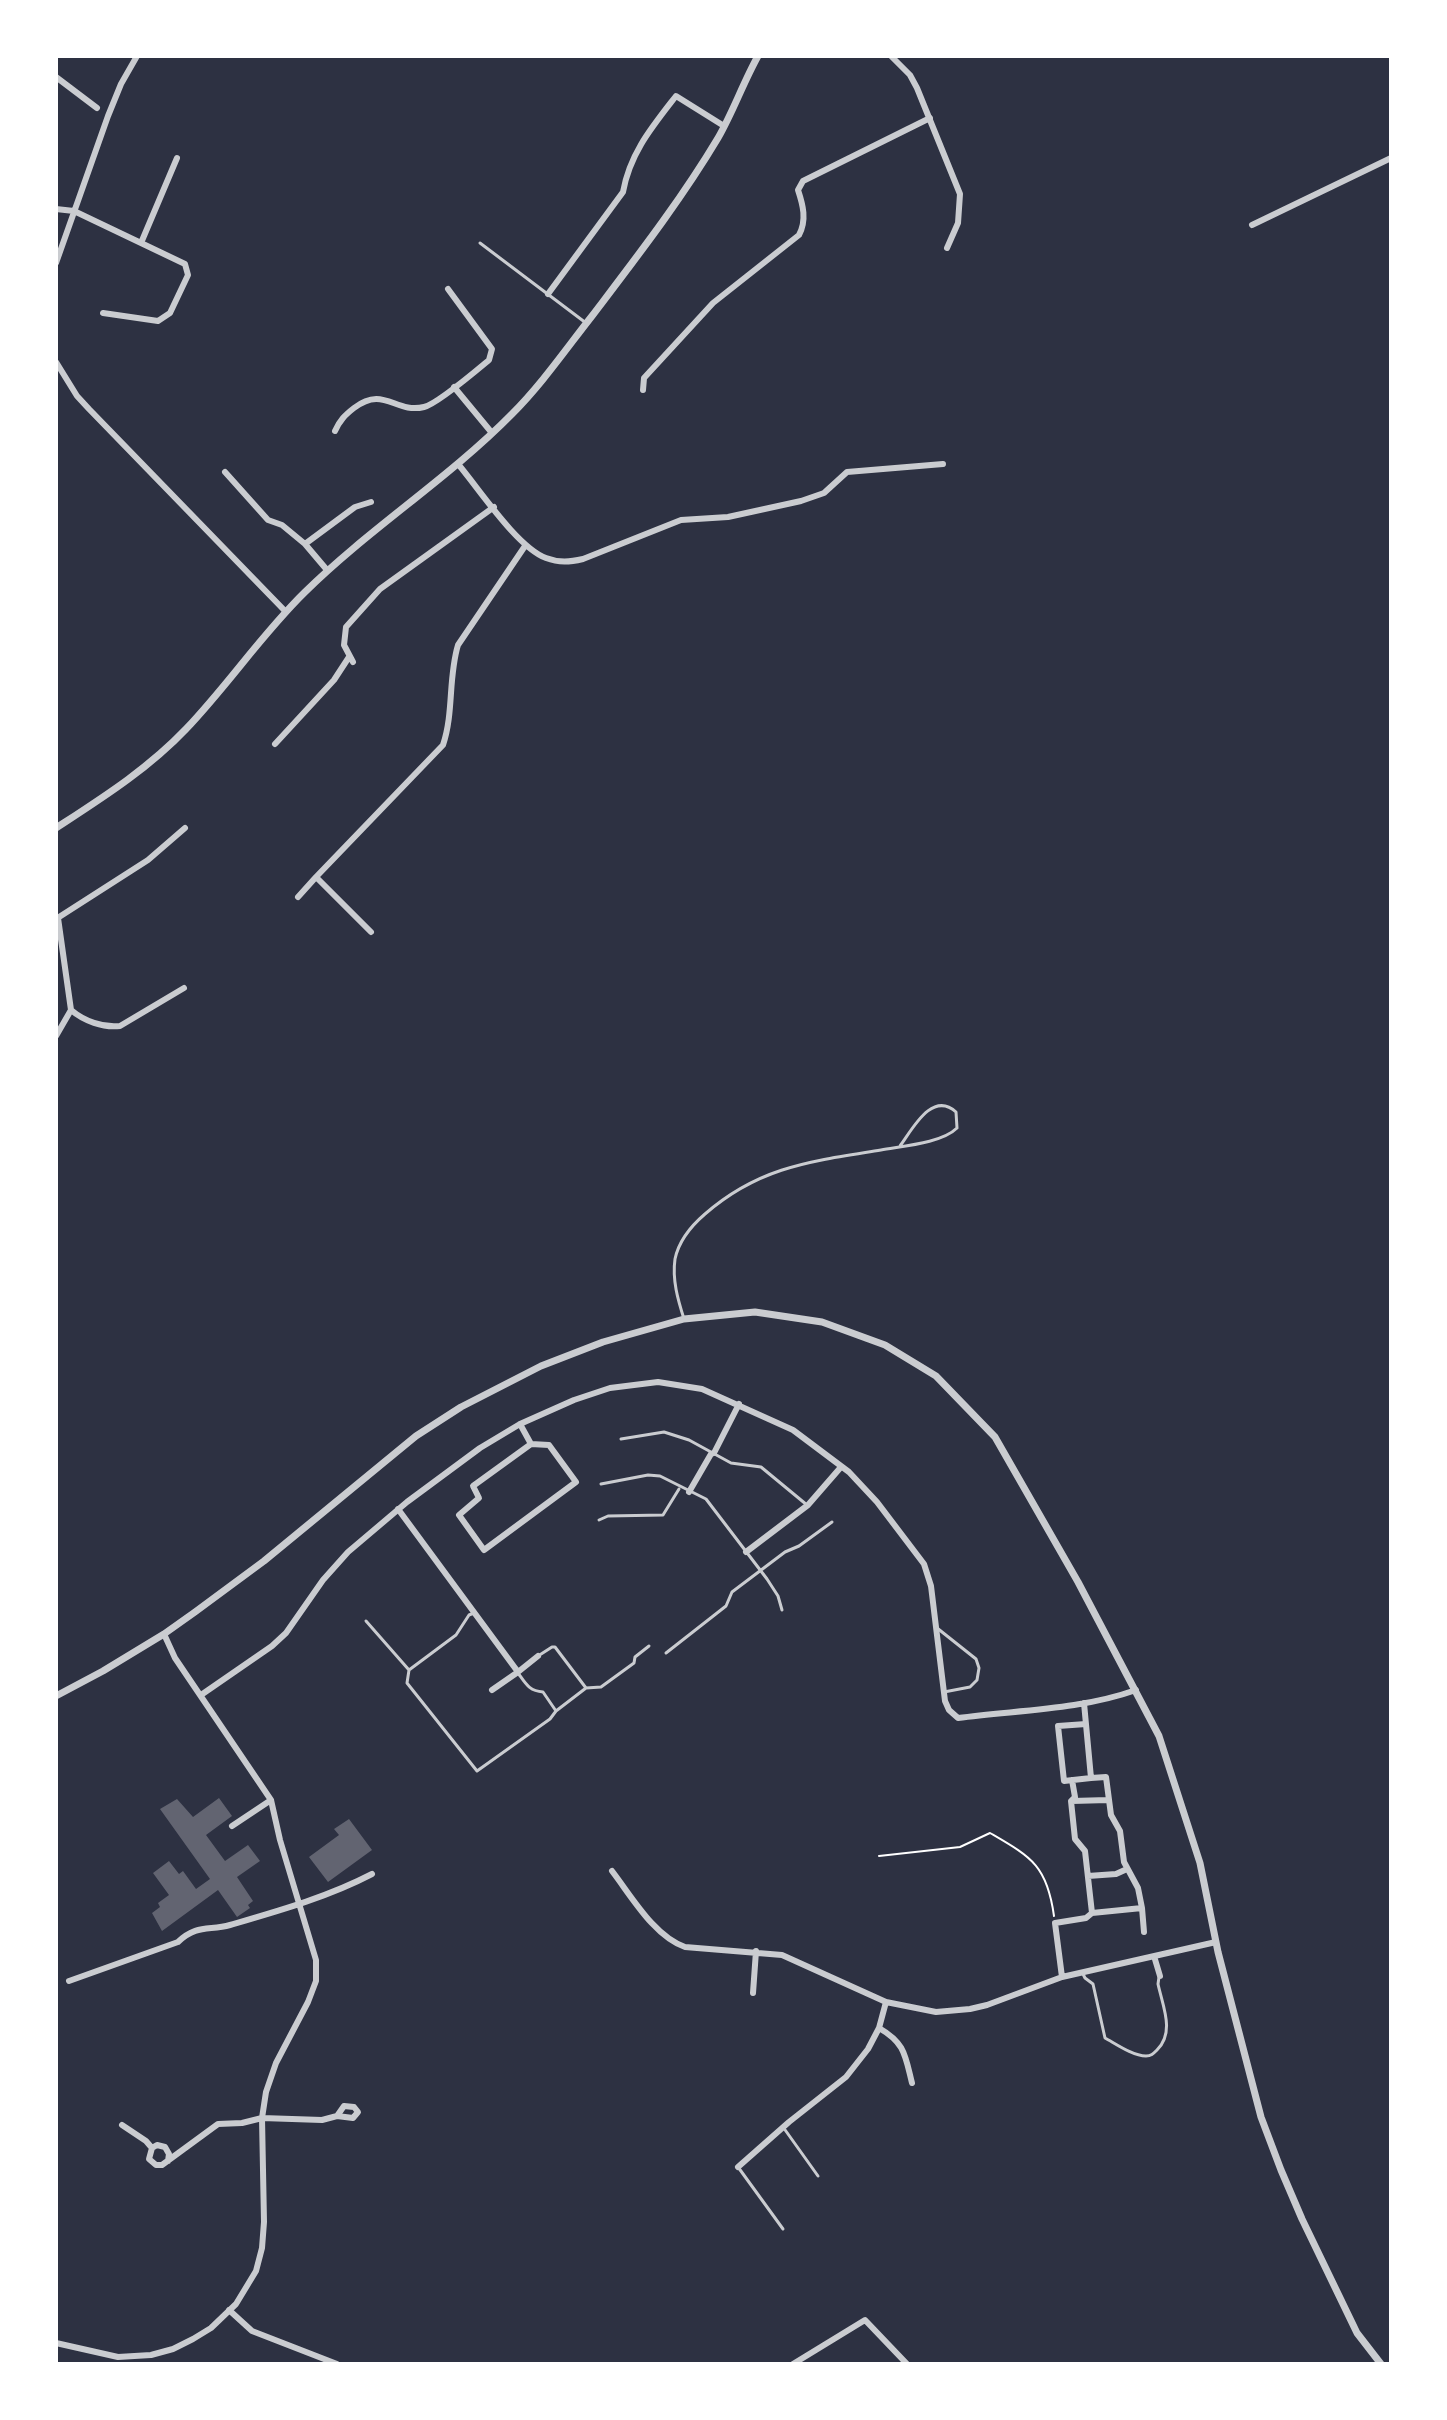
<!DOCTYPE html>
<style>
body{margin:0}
#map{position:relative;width:1447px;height:2420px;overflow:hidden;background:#2d3142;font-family:"Exo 2",sans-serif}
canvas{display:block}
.frame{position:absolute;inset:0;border:58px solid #fff;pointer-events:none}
</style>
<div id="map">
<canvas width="1447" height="2420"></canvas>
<div class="frame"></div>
</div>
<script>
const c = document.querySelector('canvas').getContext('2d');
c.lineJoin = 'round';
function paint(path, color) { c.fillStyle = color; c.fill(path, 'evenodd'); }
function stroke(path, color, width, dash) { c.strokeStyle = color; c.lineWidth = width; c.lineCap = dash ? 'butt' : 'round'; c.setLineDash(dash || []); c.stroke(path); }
const building = new Path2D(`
 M219,1798L232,1816L206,1835L225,1861L248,1845L260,1861L237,1877L253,1901L248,1905L250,1908L237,1917L218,1890L162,1931L152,1913L160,1907L158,1903L169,1895L153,1873L169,1861L179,1874L183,1871L196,1889L210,1879L160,1809L177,1799L193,1817Z
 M349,1819L372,1850L328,1882L309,1857L339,1835L334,1829Z`);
const path = new Path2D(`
 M879,1856L960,1847L990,1833C1031,1857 1047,1865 1054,1916`);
const service = new Path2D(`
 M480,243L586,323
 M684,1319C678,1300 672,1280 675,1259C679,1240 691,1226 705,1214C760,1166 813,1161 881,1150C903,1146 942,1143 957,1128L956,1112C932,1090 912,1130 900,1146
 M621,1439L664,1432L689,1440L731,1463L761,1467L807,1505
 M601,1484L648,1475L660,1476L706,1499L767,1579L778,1596L782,1610
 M599,1520L608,1516L663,1515L679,1489
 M366,1621L409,1670L407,1683L477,1771L550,1719L556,1711L586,1688L601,1687L634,1663L635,1657L649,1646
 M937,1628L976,1659L979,1668L977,1680L970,1687L944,1692
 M666,1653L726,1606L732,1592L785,1552L799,1546L832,1522
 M538,1656L552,1647H555L586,1688
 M409,1670L456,1635L469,1615L474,1613
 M518,1673C526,1684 529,1691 543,1692L556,1711
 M1082,1972L1085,1978L1093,1984L1105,2038C1116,2044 1133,2056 1146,2056C1151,2056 1153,2054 1157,2050C1175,2032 1163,2007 1158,1984L1159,1977
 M783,2127L818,2176
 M738,2167L783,2229`);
const minor = new Path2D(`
 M891,56L910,75L917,88L960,194L958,223L947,248
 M56,77L97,108
 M56,209L74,211L185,264L188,275L170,313L158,321L103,313
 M1252,225L1391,158
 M141,243L177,158
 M56,263L108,116L121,84L137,56
 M548,294L623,192C630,153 652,127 676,96L724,126
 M56,362L77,396L89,409L286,612
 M454,387L492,433
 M643,390L644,378L713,303L799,235C807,220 803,205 798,190L803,181L930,118
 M335,431C340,420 345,415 354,408C384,385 395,414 424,407C437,404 477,370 489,360L492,349L448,289
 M458,464C480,490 517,547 546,558C559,563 570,562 583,559L681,520L728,517L801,501L824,493L847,472L943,464
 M225,472L268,520L282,525L305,544L327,570
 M305,544L355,507L371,502
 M353,662L344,645L346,627L380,589L494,507
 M275,744L334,680L349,657
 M298,897L316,877
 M56,919L148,860L185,828
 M371,932L316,877L443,745C454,712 448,678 458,645L525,546
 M71,1010C84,1021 103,1028 120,1026L184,988
 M56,1036L71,1010L58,918
 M520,1424L531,1444L473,1486L479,1498L459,1515L484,1550L576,1482L549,1445L531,1444
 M689,1492L711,1454L714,1453L739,1404
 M398,1509L518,1672L492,1690
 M746,1552L808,1505L841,1467
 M518,1672L538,1656
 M201,1695L272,1646L286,1633L323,1580L348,1552L407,1502L480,1448L520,1424L574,1400L610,1388L658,1382L702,1389L793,1430L849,1472L877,1502L924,1564L931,1586L945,1701L949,1710L958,1718C1017,1710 1080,1710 1136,1690
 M1084,1703L1091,1778L1064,1781L1058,1726L1086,1724
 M1091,1778L1106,1777L1111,1815L1120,1831L1124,1862L1138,1888L1142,1908
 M1072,1801L1108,1800
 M232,1826L271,1800
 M612,1871C632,1897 654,1936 685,1947L782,1955L886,2002L936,2012L970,2009L987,2005L1062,1977L1216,1942
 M1088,1876L1116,1874L1127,1869
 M1092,1913L1142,1908L1144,1932
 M1154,1956L1160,1976
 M1062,1977L1055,1923L1086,1918L1092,1913L1085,1851L1075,1839L1071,1801L1075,1797L1072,1780
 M69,1981L178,1942C197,1924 209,1931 230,1925C278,1911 328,1897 372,1874
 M753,1993L756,1951
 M879,2028C905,2043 905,2055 912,2083
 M122,2125L146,2141L152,2148
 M152,2148L149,2159L156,2165H162L218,2124L242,2123L262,2118L322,2120L337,2116L353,2118L358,2112L354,2107L344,2106L337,2116
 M152,2148L157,2145L165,2147L169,2154L168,2161
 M738,2167L789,2122L846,2077L868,2049L879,2028L886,2002
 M229,2310L252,2331L337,2364
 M56,2343L118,2357L151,2355L173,2349L193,2339L211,2328L236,2304L256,2271L262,2248L264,2222L262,2118L266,2092L276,2063L308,2002L316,1981V1960L280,1840L271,1800L175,1658L164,1634
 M793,2364L865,2320L907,2364`);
const tertiary = new Path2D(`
 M56,828C102,798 148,769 186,729C228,685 262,634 305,592C370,528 448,479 512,414C542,384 566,349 592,316C636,258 681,200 718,138C733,112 743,83 758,56
 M56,1696L103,1671L164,1634L195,1612L264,1561L416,1436L461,1407L541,1366L603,1342L684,1319L755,1312L822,1322L885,1345L936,1376L995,1437L1078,1582L1159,1736L1200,1863L1218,1952L1261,2117L1281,2170L1302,2219L1357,2333L1381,2364`);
paint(building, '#626471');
stroke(path, '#fff', 2);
stroke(service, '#caccd0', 3);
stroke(minor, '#caccd0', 6);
stroke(tertiary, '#caccd0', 7);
</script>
